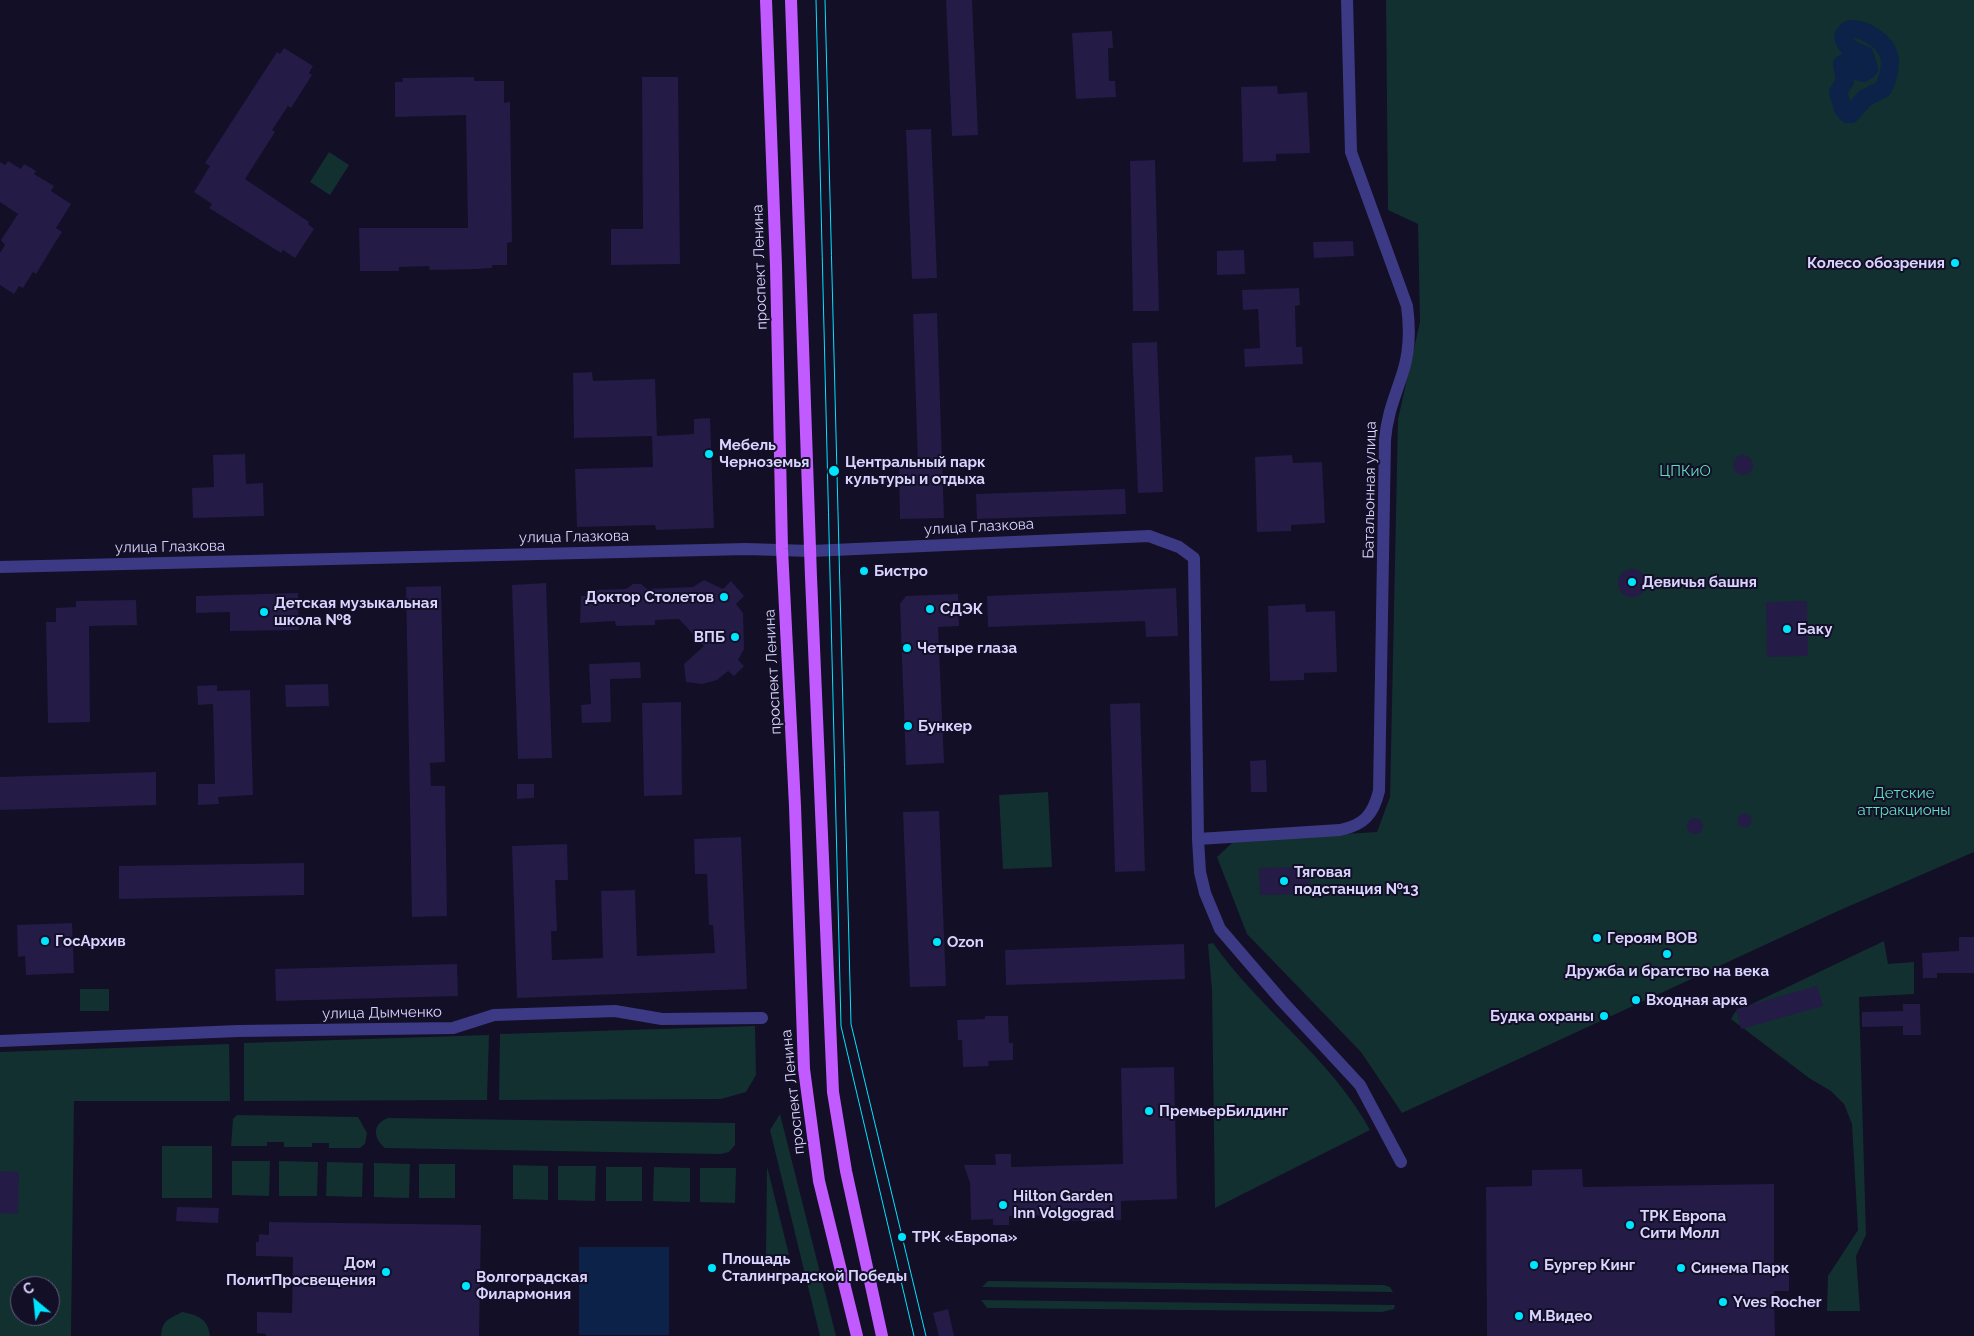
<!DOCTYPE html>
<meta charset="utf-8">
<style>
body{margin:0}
#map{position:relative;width:1974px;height:1336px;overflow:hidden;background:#130f26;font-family:Raleway,sans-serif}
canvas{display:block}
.north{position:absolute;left:10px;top:1276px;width:50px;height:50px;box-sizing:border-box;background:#130f26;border:1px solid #625e7d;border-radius:50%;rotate:332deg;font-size:14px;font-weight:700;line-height:20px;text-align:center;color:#d9d4ff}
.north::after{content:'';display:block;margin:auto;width:18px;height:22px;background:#00e5ff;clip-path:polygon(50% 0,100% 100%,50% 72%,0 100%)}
</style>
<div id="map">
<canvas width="1974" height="1336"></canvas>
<div class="north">С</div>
</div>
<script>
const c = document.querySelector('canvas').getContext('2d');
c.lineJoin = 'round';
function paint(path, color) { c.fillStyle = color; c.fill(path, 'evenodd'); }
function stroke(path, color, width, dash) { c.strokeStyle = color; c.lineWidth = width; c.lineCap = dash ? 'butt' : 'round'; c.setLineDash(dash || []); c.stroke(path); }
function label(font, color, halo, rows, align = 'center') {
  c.font = font + ' Raleway,sans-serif'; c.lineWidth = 4; c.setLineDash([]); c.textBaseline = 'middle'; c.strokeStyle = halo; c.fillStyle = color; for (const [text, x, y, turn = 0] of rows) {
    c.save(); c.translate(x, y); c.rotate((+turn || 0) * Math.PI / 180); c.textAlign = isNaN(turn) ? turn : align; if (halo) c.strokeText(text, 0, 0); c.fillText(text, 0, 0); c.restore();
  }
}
const green = new Path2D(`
 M1386,0H1974V852L1838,911L1402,1113L1361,1052L1247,934L1217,857L1234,841L1377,832L1390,797L1398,419L1420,322L1418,224L1388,210Z
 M329,152L349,165L330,195L310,182Z
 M1048,792L1052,867L1003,869L999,795Z
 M1884,941L1888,964L1914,962V994L1859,997L1866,1235L1856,1256L1860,1311H1827L1828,1276L1858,1230L1852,1124L1844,1104L1831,1091L1809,1078L1731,1019L1735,1012Z
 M1213,943C1260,1010 1331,1058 1370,1130L1215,1208L1212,990L1208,944Z
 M80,989H109V1011H80Z
 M755,1026L756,1075L746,1092L721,1099L499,1100L500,1034Z
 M489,1035L487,1100L244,1101V1043Z
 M229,1044L230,1101H74L71,1336H0V1052ZM20,1286H50V1316H20Z
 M780,1114L836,1336H820L770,1130Z
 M237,1115L358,1117L367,1133L365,1144L360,1148H329V1143H312V1147H284V1142H267V1146H231L233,1119Z
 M388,1118L735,1123V1145L729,1152L721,1154L385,1148C373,1138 372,1124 388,1118Z
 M162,1146H212V1198H162Z
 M232,1161H270L269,1196L232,1195Z
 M279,1161L318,1162L317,1196H279Z
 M327,1162L363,1163L362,1197L326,1196Z
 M374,1163L410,1164L409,1198L374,1197Z
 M419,1164H455V1198H419Z
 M513,1165L548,1166V1200L513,1199Z
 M558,1166H596L595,1201L558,1200Z
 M767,1166L789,1255L766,1256Z
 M606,1167H642V1201H606Z
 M654,1167L690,1168V1202L653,1201Z
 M700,1168H736L735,1203L700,1202Z
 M988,1281L1384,1285L1390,1287L1393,1292L982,1287Z
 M981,1300L1395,1305L1394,1309L1382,1312L992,1308H987Z
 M182,1312C197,1315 208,1318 210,1336H161C162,1320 169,1319 182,1312Z`);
const water = new Path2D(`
 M579,1247H669V1335H579Z`);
const canal = new Path2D(`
 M1849,29C1866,28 1889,43 1890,61C1890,70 1887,81 1883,89L1865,98L1851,114H1847L1843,109L1838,92L1845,81L1842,64L1846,62L1857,71L1863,73L1869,69L1865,55C1854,50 1845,49 1843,36Z`);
const building = new Path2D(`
 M946,0H972L978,135L952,136Z
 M1112,31L1113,48H1108L1109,81H1115L1116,97L1076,99L1072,33Z
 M284,48L313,66L309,73L312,75L291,108L288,106L272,130L275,132L245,179L309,222L308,224L314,229L295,258L283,250L281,253L209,208L212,204L194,192L210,166L205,163L277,52L280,54Z
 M474,77V81H504V103L510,102L512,242L507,243V265H492V268L477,269L430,270L429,266L399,267V271H360L359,228H468L466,115L395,117V82H403L402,78Z
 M642,77H678L680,264L611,265V229H643Z
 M1277,86L1278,94L1307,92L1310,153L1276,154V161L1243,162L1241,87Z
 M931,129L937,278L912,279L906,130Z
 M1155,160L1159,311H1133L1130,161Z
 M8,161L21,169L24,164L36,171L34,174L54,186L51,191L71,204L56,228L62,232L53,246L36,274L33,272L23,288L19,286L14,294L0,285V253L5,245L1,240L18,214L0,202V162L5,165Z
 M1353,241L1354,256L1314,258L1313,242Z
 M1244,250L1245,274L1217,275V251Z
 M1299,288L1300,305L1295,306L1296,347H1302L1303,364L1245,367L1244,349L1260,348L1258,309L1243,310L1242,290Z
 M937,313L944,518L900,519L899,465L918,464L913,314Z
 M1157,342L1163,492L1138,493L1132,343Z
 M592,372L593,381L655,379L657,436L694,434V419L710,418L714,528L656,530L655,525L577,527L575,469L653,467L652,436L574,438L573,373Z
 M245,454L246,484L263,483L264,516L193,518L192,488L214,487L213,455Z
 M1733 465a10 10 0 1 1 20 0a10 10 0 1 1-20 0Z
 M1292,455L1293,463L1322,462L1325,523L1291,525V531L1257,532L1255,457Z
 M1125,489L1126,514L977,519L976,494Z
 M1618 583a14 14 0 1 1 28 0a14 14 0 1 1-28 0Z
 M704,580L723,589L731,581L744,596L736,604L743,613L744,649L738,660L744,666L734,676L728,671L717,680L702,684L686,682L684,664L704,646L679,619L655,620V625L616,626L615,621L580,623L581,596H590V590L626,589L633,584H641L647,589L693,587Z
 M546,583L552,758L518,759L512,585Z
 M441,586L445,762L430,763L431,786H445L447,916L412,917L406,587Z
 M1176,588L1178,636L1146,637L1145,621L988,627L987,596Z
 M298,593L299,630L230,631V612L196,613V596Z
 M958,594L959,626L938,627L944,763L906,765L900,604L906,596Z
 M136,600L137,625L89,626L90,722L48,723L46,622H56V608L76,607V601Z
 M1807,601L1808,656L1767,657L1766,602Z
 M1305,604L1306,612L1335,611L1337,672L1304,673V680L1270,681L1268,606Z
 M640,662L641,678L610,679L611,722L582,723L581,705L591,704L589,664Z
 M328,684L329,706L286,707L285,685Z
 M217,685V691L250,690L253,795L218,797L219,804L198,805V784H215L213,704L198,705L197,686Z
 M681,702L682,795L644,796L642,703Z
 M1140,703L1145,871L1115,872L1110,704Z
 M1266,760L1267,792H1251L1250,761Z
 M156,772V805L0,810V777Z
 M517,784H534V798L517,799Z
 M939,811L946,986L910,987L903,812Z
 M1743,813L1750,815L1752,822L1747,828L1739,826L1737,818Z
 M1687 826a8 8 0 1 1 16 0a8 8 0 1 1-16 0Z
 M741,837L747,989L517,998L512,846L567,844L568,880H555L557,931H551L552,960L603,958L601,891L635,890L637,956L715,953L713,925H709L707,874H695L694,839Z
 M304,863V895L119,899V866Z
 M1309,867L1310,894L1260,895L1259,868Z
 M72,923L74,973L26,975L25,956L18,957L17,925Z
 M1959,937H1974V973H1937V978H1923L1922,953L1959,951Z
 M1184,944L1185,979L1006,985L1005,950Z
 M457,964L458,996L276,1001L275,969Z
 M1817,986L1823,1006L1741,1029L1736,1009Z
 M1903,1004H1920L1921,1035H1903V1026L1862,1027V1012L1903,1011Z
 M985,1016H1008L1009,1043H1013V1060L988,1061L989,1066L963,1067L962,1040H958L957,1020L985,1019Z
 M1174,1067L1177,1199L1121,1201V1220L1066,1221V1215L1009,1216V1225H993V1219L971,1220L970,1183L964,1165H996L995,1154H1011V1167L1123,1164L1121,1068Z
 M1582,1169L1583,1187L1774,1184V1263H1789V1291H1774L1775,1336H1487L1486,1187L1532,1186V1170Z
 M0,1171L19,1172L18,1214L0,1213Z
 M177,1207L219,1208L218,1223L176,1221Z
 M269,1222L481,1225L479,1336H266V1334L257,1333V1312L292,1313L293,1257L256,1256V1242H259V1234L269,1235Z
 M948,1309L954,1336H939L933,1313Z`);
const minor = new Path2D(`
 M0,567L746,549L811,551L1149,536L1179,547L1194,558L1198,839L1200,872L1205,893L1220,929L1282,1001L1360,1085L1401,1162
 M1198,839L1340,830C1364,825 1373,815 1379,791L1385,440C1387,414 1395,397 1403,372C1410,350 1410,328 1407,306L1351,152L1347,0
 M0,1041L238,1031L453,1028L494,1015L615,1011L662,1019L762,1018`);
const primary = new Path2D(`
 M766,0L776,266L782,549L795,806L804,1069L819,1181L857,1336
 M791,0L811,577L833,1092L846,1171L882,1336`);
const tram = new Path2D(`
 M816,0L841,1026L914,1336
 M825,0L851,1024L926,1336`);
const markers = [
 [1955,263,5,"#00e5ff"],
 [709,454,5,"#00e5ff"],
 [834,471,6,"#00e5ff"],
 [864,571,5,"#00e5ff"],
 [1632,582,5,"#00e5ff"],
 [724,597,5,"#00e5ff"],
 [930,609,5,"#00e5ff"],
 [264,612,5,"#00e5ff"],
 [1787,629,5,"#00e5ff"],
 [735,637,5,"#00e5ff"],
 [907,648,5,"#00e5ff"],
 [908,726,5,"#00e5ff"],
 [1284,881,5,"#00e5ff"],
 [1597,938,5,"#00e5ff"],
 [45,941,5,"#00e5ff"],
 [937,942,5,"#00e5ff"],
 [1667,954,5,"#00e5ff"],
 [1636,1000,5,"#00e5ff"],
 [1604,1016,5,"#00e5ff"],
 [1149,1111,5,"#00e5ff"],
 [1003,1205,5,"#00e5ff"],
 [1630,1225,5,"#00e5ff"],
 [902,1237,5,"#00e5ff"],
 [1534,1265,5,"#00e5ff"],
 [712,1268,5,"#00e5ff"],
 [1681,1268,5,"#00e5ff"],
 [386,1272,5,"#00e5ff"],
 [466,1286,5,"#00e5ff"],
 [1723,1302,5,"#00e5ff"],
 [1519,1316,5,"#00e5ff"]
];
const poiNames = [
 ["Колесо обозрения",1945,263,"right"],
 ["Мебель",719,445],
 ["Черноземья",719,462],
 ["Центральный парк",845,462],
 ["культуры и отдыха",845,479],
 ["Бистро",874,571],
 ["Девичья башня",1642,582],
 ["Доктор Столетов",714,597,"right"],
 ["Детская музыкальная",274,603],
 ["школа №8",274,620],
 ["СДЭК",940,609],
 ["Баку",1797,629],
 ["ВПБ",725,637,"right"],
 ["Четыре глаза",917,648],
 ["Бункер",918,726],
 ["Тяговая",1294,872],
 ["подстанция №13",1294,889],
 ["Героям ВОВ",1607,938],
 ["ГосАрхив",55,941],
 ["Ozon",947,942],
 ["Дружба и братство на века",1667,971,"center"],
 ["Входная арка",1646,1000],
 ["Будка охраны",1594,1016,"right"],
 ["ПремьерБилдинг",1159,1111],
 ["Hilton Garden",1013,1196],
 ["Inn Volgograd",1013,1213],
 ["ТРК Европа",1640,1216],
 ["Сити Молл",1640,1233],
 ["ТРК «Европа»",912,1237],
 ["Площадь",722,1259],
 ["Сталинградской Победы",722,1276],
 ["Дом",376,1263,"right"],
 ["ПолитПросвещения",376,1280,"right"],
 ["Бургер Кинг",1544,1265],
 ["Синема Парк",1691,1268],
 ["Волгоградская",476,1277],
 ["Филармония",476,1294],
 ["Yves Rocher",1733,1302],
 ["М.Видео",1529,1316]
];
const streetNames = [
 ["проспект Ленина",760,267,-92],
 ["Батальонная улица",1370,490,-89],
 ["улица Глазкова",979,527,-3],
 ["улица Глазкова",574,537,-1],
 ["улица Глазкова",170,547,-1],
 ["проспект Ленина",773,672,-93],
 ["улица Дымченко",382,1013,-1],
 ["проспект Ленина",793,1092,-96]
];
const parkNames = [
 ["ЦПКиО",1685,471],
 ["Детские",1904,793],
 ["аттракционы",1904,810]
];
paint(green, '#12302f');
paint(water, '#0c2248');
stroke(canal, '#0c2248', 18);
paint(building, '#241b47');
stroke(minor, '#3d3a85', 12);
stroke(primary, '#c25bff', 12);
stroke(tram, '#00e5ff', 1);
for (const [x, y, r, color] of markers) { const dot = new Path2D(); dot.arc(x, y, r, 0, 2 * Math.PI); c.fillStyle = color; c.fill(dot); stroke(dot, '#130f26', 2); }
label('bold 15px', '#d9d4ff', '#130f26', poiNames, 'left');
label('15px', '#d9d4ff', '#130f26', streetNames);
label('15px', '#5fe0c0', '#130f26', parkNames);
</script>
